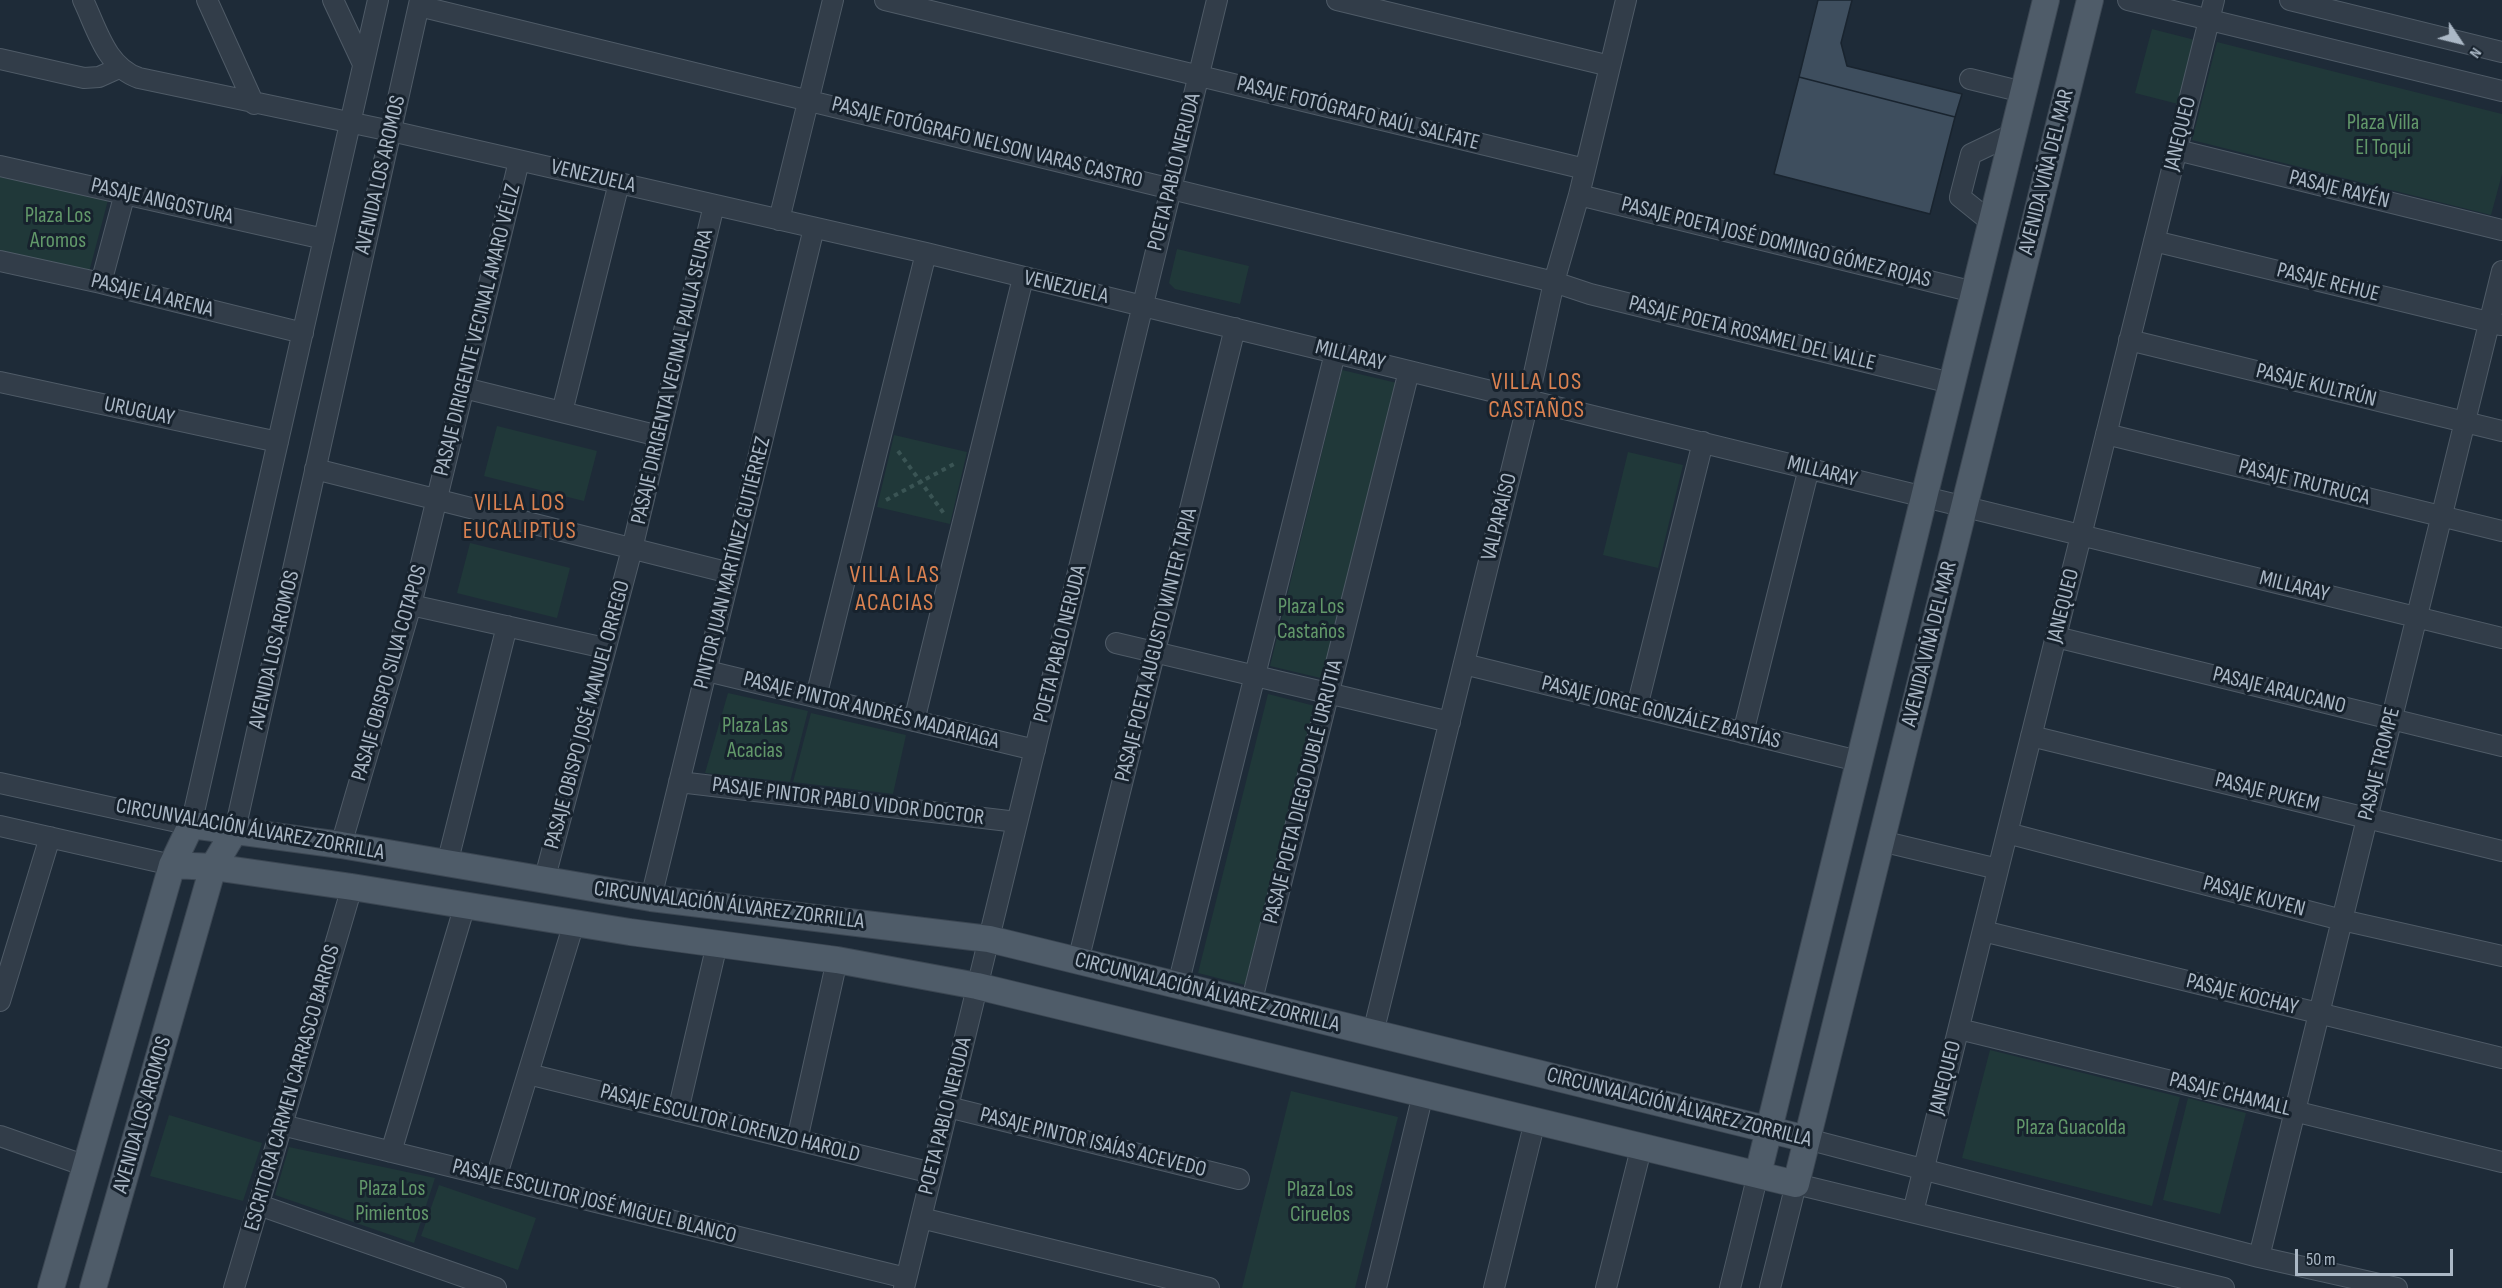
<!DOCTYPE html>
<meta charset="utf-8">
<style>
body{margin:0}
#map{position:relative;width:2502px;height:1288px;overflow:hidden;background:#1e2b38;font-family:"Sofia Sans Condensed",sans-serif}
canvas{display:block}
.north{position:absolute;left:2430px;top:12px;width:60px;height:60px;-webkit-text-stroke:4px #17222d;paint-order:stroke;rotate:125deg;font-size:16px;font-weight:700;line-height:24px;text-align:center;color:#abb8c6}
.north::after{content:'';display:block;margin:auto;width:21px;height:27px;background:#abb8c6;clip-path:polygon(50% 0,100% 100%,50% 72%,0 100%)}
.scale{position:absolute;left:2295px;top:1249px;width:158px;height:27px;box-sizing:border-box;border:3px solid #abb8c6;border-top:0;padding-left:8px;font-size:18px;line-height:21px;white-space:nowrap;color:#abb8c6;-webkit-text-stroke:4px #17222d;paint-order:stroke}
</style>
<div id="map">
<canvas width="2502" height="1288"></canvas>
<div class="north">N</div>
<div class="scale">50 m</div>
</div>
<script>
const c = document.querySelector('canvas').getContext('2d');
c.lineJoin = 'round';
function paint(path, color) { c.fillStyle = color; c.fill(path, 'evenodd'); }
function stroke(path, color, width, dash) { c.strokeStyle = color; c.lineWidth = width; c.lineCap = dash ? 'butt' : 'round'; c.setLineDash(dash || []); c.stroke(path); }
function label(font, color, halo, rows, align = 'center') {
  c.font = font + ' "Sofia Sans Condensed",sans-serif'; c.lineWidth = 6; c.setLineDash([]); c.textBaseline = 'middle'; c.strokeStyle = halo; c.fillStyle = color; for (const [text, x, y, turn = 0] of rows) {
    c.save(); c.translate(x, y); c.rotate((+turn || 0) * Math.PI / 180); c.textAlign = isNaN(turn) ? turn : align; if (halo) c.strokeText(text, 0, 0); c.fillText(text, 0, 0); c.restore();
  }
}
const green = new Path2D(`
 M2152,29L2195,40L2178,104L2135,93Z
 M2217,42L2502,114V174L2491,215L2192,140Z
 M0,177L108,200L88,276L0,255Z
 M1177,249L1249,266L1240,304L1175,289L1169,283Z
 M1342,370L1397,383L1325,679L1270,666Z
 M497,426L597,451L584,501L484,476Z
 M894,435L967,452L950,524L877,507Z
 M1628,452L1683,465L1658,568L1603,555Z
 M470,543L570,568L557,618L457,593Z
 M728,693L808,711L790,782L705,773Z
 M1268,694L1315,706L1245,985L1198,973Z
 M811,713L906,735L893,794L793,782Z
 M1990,1050L2180,1097L2152,1206L1962,1158Z
 M1291,1091L1398,1117L1355,1288H1242Z
 M2188,1098L2246,1113L2220,1214L2163,1200Z
 M169,1115L262,1143L243,1201L150,1176Z
 M289,1147L435,1178L414,1243L275,1195Z
 M439,1185L536,1218L518,1270L421,1236Z`);
const building = new Path2D(`
 M1818,0H1852L1841,43L1847,66L1962,94L1955,117L1799,77Z
 M1799,77L1955,117L1930,214L1774,174Z`);
const path = new Path2D(`
 M898,451L945,515
 M886,500L956,463`);
const minor = new Path2D(`
 M83,0C97,29 106,67 139,78L391,131L926,253L2502,638
 M207,0L254,104
 M333,0L363,64
 M885,0L1585,169
 M1337,0L1610,66
 M2128,0L2502,91
 M2290,0L2502,52
 M419,6L1554,282L1590,294L1951,383
 M0,59L84,78L99,77L119,68
 M1970,79L2023,92
 M2177,150L2502,230
 M0,166L324,239
 M1579,195L1974,292
 M779,220L833,0
 M1991,222L1960,197L1971,154L2013,134
 M2154,241L2501,325
 M0,261L101,283L303,333
 M101,283L125,193
 M2129,340L2502,431
 M0,382L278,442
 M464,388L659,436
 M562,412L619,183
 M2106,434L2502,531
 M315,469L730,573
 M411,605L605,648
 M2056,637L2502,746
 M1116,643L1450,722
 M1464,664L1858,761
 M707,671L1035,750
 M816,697L926,253
 M1637,707L1703,442
 M914,721L1023,278
 M1743,733L1809,468
 M2031,736L2502,851
 M679,782L1017,822
 M0,783L191,825L378,0
 M0,826L172,865
 M235,830L420,0
 M2007,833L2342,920L2502,956
 M1881,841L1998,869
 M341,845L411,605L519,161
 M447,864L507,626
 M544,881L632,549L714,205
 M651,898L814,228
 M1983,931L2502,1058
 M1078,961L1235,328
 M1178,985L1335,353
 M0,1001L50,837
 M1251,1004L1409,371
 M1959,1029L2502,1162
 M1373,1033L1524,419L1554,282L1579,195L1626,0
 M528,1074L932,1173
 M948,1107L1239,1179
 M678,1111L717,944
 M282,1125L906,1278
 M0,1136L86,1166
 M1807,1139L2259,1257L2397,1288
 M797,1140L837,960
 M391,1152L465,905
 M496,1178L574,923
 M259,1205L496,1288
 M1913,1212L2214,0
 M921,1218L1209,1288
 M2259,1257L2502,271
 M234,1288L352,887
 M904,1288L1217,0
 M1376,1288L1423,1094
 M1494,1288L1535,1121
 M1606,1288L1642,1145
 M1730,1288L1758,1174
 M1770,1288L1796,1184L2224,1288`);
const major = new Path2D(`
 M172,865L213,867L352,887L630,932L837,960L977,986L1796,1184L2090,0
 M1758,1174L2046,0
 M51,1288L172,865L191,825L341,845L651,898L989,939L1807,1139
 M93,1288L213,867L235,830`);
const streetNames = [
 ["PASAJE FOTÓGRAFO RAÚL SALFATE",1358,114,14],
 ["JANEQUEO",2181,134,-76],
 ["PASAJE FOTÓGRAFO NELSON VARAS CASTRO",987,143,14],
 ["POETA PABLO NERUDA",1175,172,-76],
 ["AVENIDA VIÑA DEL MAR",2047,172,-76],
 ["AVENIDA LOS AROMOS",381,175,-77],
 ["VENEZUELA",593,177,13],
 ["PASAJE RAYÉN",2339,190,14],
 ["PASAJE ANGOSTURA",162,202,13],
 ["PASAJE POETA JOSÉ DOMINGO GÓMEZ ROJAS",1776,243,14],
 ["PASAJE REHUE",2328,283,14],
 ["VENEZUELA",1066,288,13],
 ["PASAJE LA ARENA",152,296,14],
 ["PASAJE DIRIGENTE VECINAL AMARO VÉLIZ",478,330,-76],
 ["PASAJE POETA ROSAMEL DEL VALLE",1752,334,14],
 ["MILLARAY",1350,356,14],
 ["PASAJE DIRIGENTA VECINAL PAULA SEURA",673,377,-77],
 ["PASAJE KULTRÚN",2316,386,14],
 ["URUGUAY",139,412,12],
 ["MILLARAY",1822,472,14],
 ["PASAJE TRUTRUCA",2304,483,14],
 ["VALPARAÍSO",1500,517,-76],
 ["PINTOR JUAN MARTÍNEZ GUTIÉRREZ",733,563,-76],
 ["MILLARAY",2294,587,14],
 ["JANEQUEO",2064,606,-76],
 ["POETA PABLO NERUDA",1061,644,-76],
 ["AVENIDA VIÑA DEL MAR",1930,644,-76],
 ["PASAJE POETA AUGUSTO WINTER TAPIA",1157,645,-76],
 ["AVENIDA LOS AROMOS",275,650,-77],
 ["PASAJE OBISPO SILVA COTAPOS",390,673,-74],
 ["PASAJE ARAUCANO",2279,691,14],
 ["PASAJE PINTOR ANDRÉS MADARIAGA",871,711,14],
 ["PASAJE JORGE GONZÁLEZ BASTÍAS",1661,713,14],
 ["PASAJE OBISPO JOSÉ MANUEL ORREGO",588,715,-75],
 ["PASAJE TROMPE",2380,764,-76],
 ["PASAJE POETA DIEGO DUBLÉ URRUTIA",1304,792,-76],
 ["PASAJE PUKEM",2267,793,14],
 ["PASAJE PINTOR PABLO VIDOR DOCTOR",848,802,7],
 ["CIRCUNVALACIÓN ÁLVAREZ ZORRILLA",250,830,10],
 ["PASAJE KUYEN",2254,897,15],
 ["CIRCUNVALACIÓN ÁLVAREZ ZORRILLA",729,906,7],
 ["CIRCUNVALACIÓN ÁLVAREZ ZORRILLA",1207,993,14],
 ["PASAJE KOCHAY",2242,995,14],
 ["JANEQUEO",1946,1078,-76],
 ["ESCRITORA CARMEN CARRASCO BARROS",293,1088,-74],
 ["PASAJE CHAMALL",2230,1095,14],
 ["CIRCUNVALACIÓN ÁLVAREZ ZORRILLA",1679,1108,14],
 ["AVENIDA LOS AROMOS",143,1115,-74],
 ["POETA PABLO NERUDA",946,1116,-76],
 ["PASAJE ESCULTOR LORENZO HAROLD",730,1124,14],
 ["PASAJE PINTOR ISAÍAS ACEVEDO",1093,1143,14],
 ["PASAJE ESCULTOR JOSÉ MIGUEL BLANCO",594,1202,14]
];
const parkNames = [
 ["Plaza Villa",2383,123],
 ["El Toqui",2383,148],
 ["Plaza Los",58,216],
 ["Aromos",58,241],
 ["Plaza Los",1311,607],
 ["Castaños",1311,632],
 ["Plaza Las",755,726],
 ["Acacias",755,751],
 ["Plaza Guacolda",2071,1128],
 ["Plaza Los",392,1189],
 ["Pimientos",392,1214],
 ["Plaza Los",1320,1190],
 ["Ciruelos",1320,1215]
];
const neighbourhoodNames = [
 ["VILLA LOS",1537,383],
 ["CASTAÑOS",1537,411],
 ["VILLA LOS",520,504],
 ["EUCALIPTUS",520,532],
 ["VILLA LAS",895,576],
 ["ACACIAS",895,604]
];
paint(green, '#203839');
paint(building, '#3e4e5e');
stroke(building, '#19242f', 1.5);
stroke(minor, '#4f5b67', 22);
stroke(major, '#3b4652', 28);
stroke(path, '#3a5454', 4, [4.5, 4.5]);
stroke(minor, '#323d49', 20);
stroke(major, '#4f5c69', 26);
label('22px', '#abb8c6', '#17222d', streetNames);
label('22px', '#62986a', '#17222d', parkNames);
c.letterSpacing = '1.5px';
label('24px', '#db8251', '#17222d', neighbourhoodNames);
c.letterSpacing = '0px';
</script>
